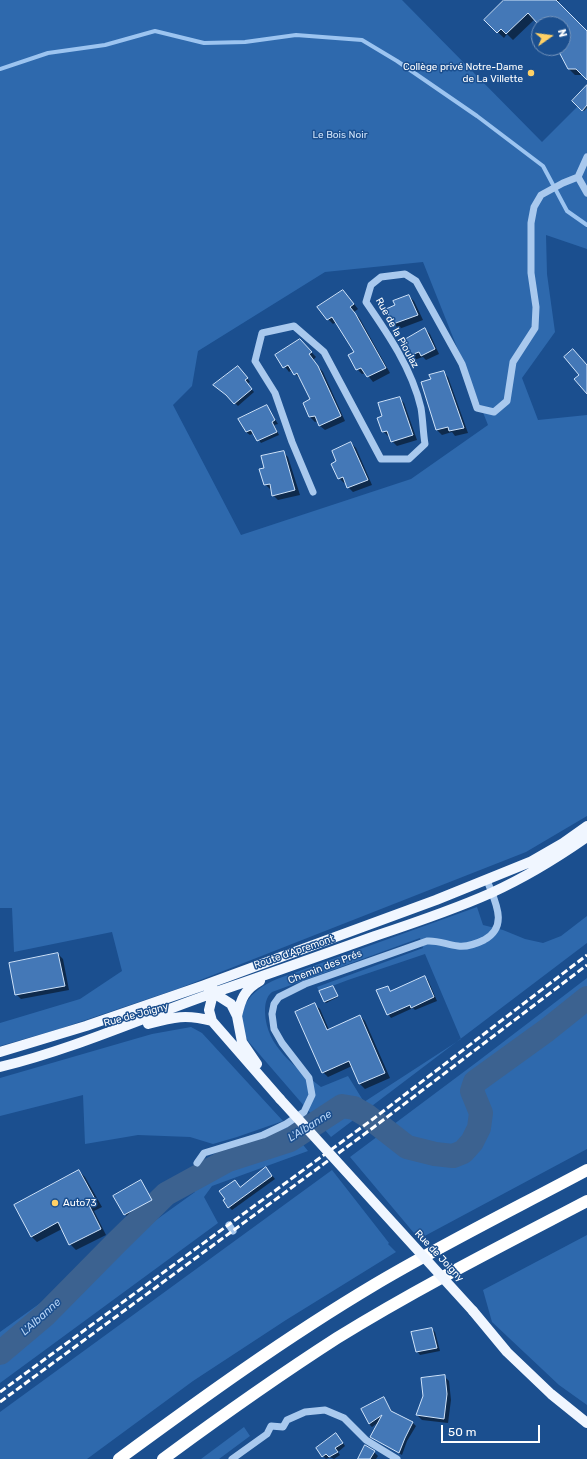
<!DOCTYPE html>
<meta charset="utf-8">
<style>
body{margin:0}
#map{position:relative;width:587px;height:1459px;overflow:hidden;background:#1b4f8f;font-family:Rubik,sans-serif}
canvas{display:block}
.north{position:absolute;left:531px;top:16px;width:40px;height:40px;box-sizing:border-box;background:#1b4f8f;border:1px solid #7695bc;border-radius:50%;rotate:76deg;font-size:11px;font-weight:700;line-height:16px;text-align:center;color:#fff}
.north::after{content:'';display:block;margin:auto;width:14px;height:18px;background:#ffd166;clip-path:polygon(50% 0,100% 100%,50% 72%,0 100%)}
.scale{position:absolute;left:441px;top:1425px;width:99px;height:18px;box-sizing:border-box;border:2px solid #fff;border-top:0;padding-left:5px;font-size:12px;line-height:14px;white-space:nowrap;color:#fff;-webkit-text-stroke:3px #1b4f8f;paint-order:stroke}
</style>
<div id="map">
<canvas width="587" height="1459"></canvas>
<div class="north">N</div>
<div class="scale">50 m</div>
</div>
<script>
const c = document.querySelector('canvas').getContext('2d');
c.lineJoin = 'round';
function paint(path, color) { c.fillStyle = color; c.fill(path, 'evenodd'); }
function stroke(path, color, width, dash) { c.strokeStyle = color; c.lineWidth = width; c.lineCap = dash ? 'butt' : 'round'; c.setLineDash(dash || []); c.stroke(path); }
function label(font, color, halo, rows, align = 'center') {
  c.font = font + ' Rubik,sans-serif'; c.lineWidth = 3; c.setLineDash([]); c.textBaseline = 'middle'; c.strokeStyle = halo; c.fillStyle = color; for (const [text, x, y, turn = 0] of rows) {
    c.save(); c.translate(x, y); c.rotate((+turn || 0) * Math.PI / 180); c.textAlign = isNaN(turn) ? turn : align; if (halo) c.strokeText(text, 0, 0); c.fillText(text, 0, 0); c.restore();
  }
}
const green = new Path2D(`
 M0,0H402L542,142L587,97V249L546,235L547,274L555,332L522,378L538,420L587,415V816L526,852L180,988L59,1029L0,1046V1023L80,999L122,971L112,932L14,952L12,908H0ZM423,262L488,425L411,479L241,535L173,405L192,386L198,351L325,272Z
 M477,907L483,925L503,930L525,939L543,943L561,936L587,916V943L331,1137L248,1041C231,1012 250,990 277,979ZM420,938L423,948L317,987L319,991L348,980L425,954L461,1039L364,1102L348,1076L321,1087C296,1067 266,1047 265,1012C265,1004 266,997 272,992Z
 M587,978V1149L419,1239L350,1157L477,1062Z
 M191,1027L202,1033L283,1121L237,1137L213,1144L190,1137L138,1135L85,1144L83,1095L0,1116V1078L152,1034Z
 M289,1127L308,1151L212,1186L204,1197L218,1223L0,1383V1332L195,1192L182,1173L220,1151Z
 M332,1170L389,1243L388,1244L396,1252L286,1320L193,1381L87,1459H0V1412Z
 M587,1235V1405L559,1385L492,1322L483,1290Z
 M244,1427L250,1436L219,1459H201Z`);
const shadow = new Path2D(`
 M506,0H560L557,2L587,33V79L583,75H575L568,68L562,48L563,24H540L535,19L513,40L507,34L504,38L485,20Z
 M587,99V108L584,111L573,101Z
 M348,296L358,309L354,312L360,319L390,373L373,382L366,373L362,374L357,369L355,353L336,322L333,324L328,319Z
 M409,296L414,301L423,320L399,329L394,324L387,310L396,306Z
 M425,329L430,334L439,354L426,360L423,357L414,360L409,356Z
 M300,340L316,357L313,360L323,372L345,421L325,430L320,426L318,421L315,422L310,417L311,400L301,378L300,379L292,370L289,372L276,355Z
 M241,370L250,382L247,384L254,392L238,406L235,403Z
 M443,372L448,377L468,433L455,436L452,432L442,435L437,430L422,383L432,380Z
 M399,398L404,403L417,440L397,446L392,441L390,436H388L383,431L384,417Z
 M267,406L278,424L274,425L279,435L261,443L254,433L250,435L246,432L239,420Z
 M351,443L356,448L372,485L353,492L348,487L346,482L344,483L339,478L337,461Z
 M283,452L288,457L300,495L278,500L273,495L272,489H270L265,484V469Z
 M58,954L63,959L69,990L21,999L16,994Z
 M424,977L428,980L437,1001L415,1010L413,1008L391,1018L388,1014L387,987L391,992Z
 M333,987L338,997L326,1003L324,1001Z
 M315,1005L320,1009L329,1030L360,1016L365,1021L390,1078L365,1089L360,1084L352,1066L328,1077L323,1072Z
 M79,1171L85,1177L102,1207L94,1211L106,1235L76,1250L70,1244L62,1229L37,1242L31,1236Z
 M269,1172L275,1179L232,1210L229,1207L224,1201L240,1188Z
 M140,1181L154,1203L128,1218L114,1196Z
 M432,1329L435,1332L440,1351L420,1355L417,1351Z
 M444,1376L449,1381L451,1400L448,1423L422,1420L417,1415Z
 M384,1398L393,1413L413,1423L416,1426L407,1441L402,1455L371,1436L379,1422L372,1427L369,1424Z
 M339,1437L345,1446L338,1452L340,1455L334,1459L330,1457L326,1459L323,1456Z
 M374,1452L378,1456L376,1459H359Z`);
const stream = new Path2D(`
 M0,69L48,53L105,45L155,31L204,43L245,42L296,35L362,40L397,61L477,116L543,166L567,211L587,225`);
const river = new Path2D(`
 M0,1353L45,1315L116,1243L166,1194L228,1160L290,1140L342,1106L354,1108L366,1115L407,1147L435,1154L453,1156L463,1152L472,1142L479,1128L481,1113L472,1091L475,1082L547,1030L587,998`);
const building = new Path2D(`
 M504,0H556L587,31V80L576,69H568L558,50L561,48H563V24H538L528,13L506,34L501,29L497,33L484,20Z
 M587,85V105L582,111L572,101Z
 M343,290L354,304L350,307L355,313L386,368L367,377L361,368L356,370L348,355L354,352L332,317L327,320L317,307Z
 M409,295L418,315L393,324L386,309L395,305L393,301Z
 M425,328L435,349L421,356L419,352L408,356L401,342Z
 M300,339L312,352L309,354L318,366L341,416L319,426L315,416L309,417L303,403L310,399L297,373L294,375L288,365L283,368L275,355Z
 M573,349L587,365V394L574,379L579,375L564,357Z
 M238,366L248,378L245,380L252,389L234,404L226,395L213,385Z
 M444,371L464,428L449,431L448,427L436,430L421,382L431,379L429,375Z
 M400,397L413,435L391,442L387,431L382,432L377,418L382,416L378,403Z
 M267,405L275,420L272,422L277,432L257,441L251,430L246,432L238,419Z
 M351,442L368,480L347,488L343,477L338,479L331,464L336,461L332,451Z
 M284,451L295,490L272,496L270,484L264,485L259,469L264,468L261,456Z
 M58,953L65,986L15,995L9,963Z
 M425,976L434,997L411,1008L410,1005L387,1015L376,990L388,986L390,991Z
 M333,986L338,996L324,1002L319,991Z
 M315,1003L327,1030L360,1015L385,1073L359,1084L349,1061L322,1073L295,1012Z
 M266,1167L272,1176L228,1208L223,1200L225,1199L219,1191L235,1180L240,1187Z
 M79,1170L96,1201L89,1205L101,1229L69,1245L58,1222L31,1237L14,1205Z
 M141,1180L152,1200L124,1215L113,1196Z
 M432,1328L437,1348L416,1352L411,1332Z
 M445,1375L447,1394L444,1419L416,1415L423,1396L421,1378Z
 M384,1397L391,1411L413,1422L405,1438L399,1453L370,1437L382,1415L369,1424L361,1409Z
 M336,1433L343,1443L335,1448L338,1452L329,1457L326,1454L322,1457L316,1448Z
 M365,1445L375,1451L370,1459H358Z`);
const minor = new Path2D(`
 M578,177L587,157
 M578,177L587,193
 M313,492L292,442L275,393L255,361L262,333L294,326L324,352L381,459H409L425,444C423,432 423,420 421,408C412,369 388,334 366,302L371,285L381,277L405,274L416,281L462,364L477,408L494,412L507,401L513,362L535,328L536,307L531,273V223L534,207L541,195L563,183L578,177
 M197,1163L204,1153L263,1135L286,1124L304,1112L312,1095L309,1078L282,1043L274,1029L272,1014L274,1004L279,997L305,984L427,941C438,940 447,945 458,946C467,947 476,944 484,940C510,926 494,900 487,880
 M229,1225L233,1231
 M232,1459L267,1434L271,1426L283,1427L287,1420L305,1412L325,1410L344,1418L366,1440L397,1459`);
const major = new Path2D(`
 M209,990L231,1004L237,1016L242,1042L257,1064
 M214,990L209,1010L212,1021L280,1099
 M237,1016C241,999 244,990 260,981
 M148,1024C174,1017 186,1014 212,1021
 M0,1052L86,1026L202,986L436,900L530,862L563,843L587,826
 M0,1067C74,1049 144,1017 216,992C269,974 322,955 375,936C414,923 453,910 491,893C524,878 557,858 587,837
 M473,1311L507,1352L551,1394L587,1423`);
const highway = new Path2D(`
 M119,1459C202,1398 285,1338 374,1285C443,1244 516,1208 587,1170
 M163,1459C220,1417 278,1376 337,1338C418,1288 503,1245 587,1201`);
const rail = new Path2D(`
 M0,1392L373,1119L587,955
 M0,1402L374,1127L587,965`);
const majorBridge = new Path2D(`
 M280,1099L473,1311`);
const markers = [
 [531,73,4,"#ffd166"],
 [55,1203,4,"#ffd166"]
];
const poiNames = [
 ["Collège privé Notre-Dame",523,67],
 ["de La Villette",523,79],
 ["Auto73",63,1203,"left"]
];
const parkNames = [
 ["Le Bois Noir",340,135]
];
const streetNames = [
 ["Rue de la Pioulaz",397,333,61],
 ["Route d'Apremont",294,952,-19],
 ["Chemin des Prés",325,967,-21],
 ["Rue de Joigny",136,1015,-15],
 ["Rue de Joigny",439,1256,47]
];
const waterNames = [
 ["L'Albanne",310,1126,-32],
 ["L'Albanne",41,1317,-42]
];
paint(green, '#2e69ad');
paint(shadow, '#0007');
stroke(stream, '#9cc4f0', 4);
stroke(river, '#3c6290', 24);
paint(building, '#4478b7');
stroke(building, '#cfe3fa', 1);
stroke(minor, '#a9c9ee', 7);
stroke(major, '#f0f6ff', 10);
stroke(highway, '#fff', 12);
stroke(rail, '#fff', 3, [7, 3]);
stroke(majorBridge, '#f0f6ff', 10);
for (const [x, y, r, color] of markers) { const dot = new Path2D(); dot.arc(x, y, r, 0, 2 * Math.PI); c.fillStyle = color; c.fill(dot); stroke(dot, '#1b4f8f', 1.5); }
label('10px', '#fff', '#1b4f8f', poiNames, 'right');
label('10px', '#cfe3fa', '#1b4f8f', parkNames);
label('10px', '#fff', '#1b4f8f', streetNames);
label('italic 11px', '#b5d3f5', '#1b4f8f', waterNames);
</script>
